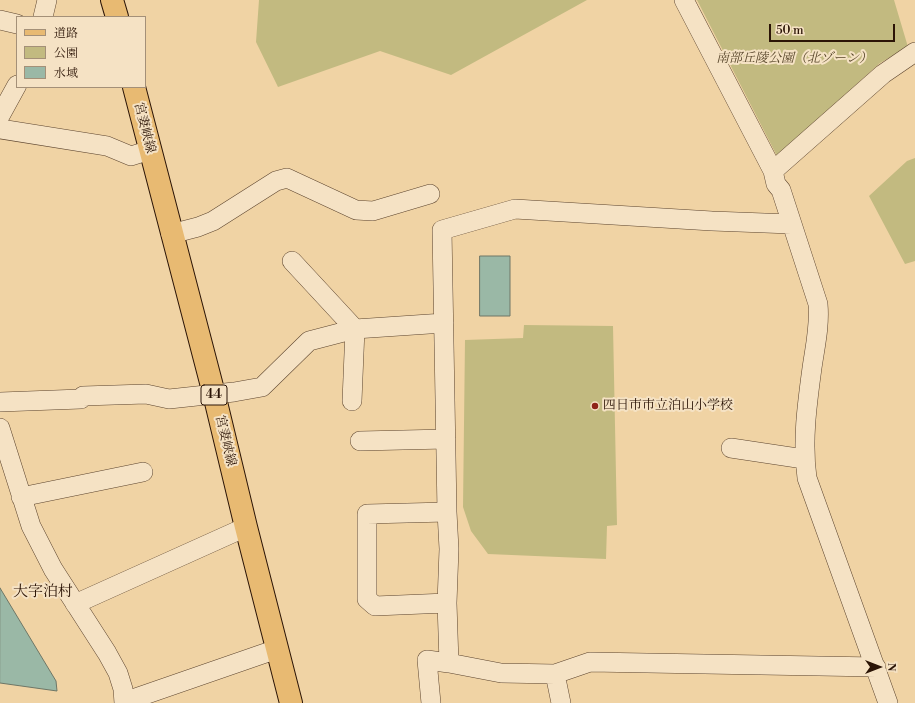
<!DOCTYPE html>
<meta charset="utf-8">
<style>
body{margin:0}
#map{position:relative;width:915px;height:703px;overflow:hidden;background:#f0d3a4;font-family:"Libre Bodoni","Noto Serif JP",serif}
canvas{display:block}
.legend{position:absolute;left:16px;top:16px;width:130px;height:72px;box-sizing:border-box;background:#f5e2c4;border:1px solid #a49078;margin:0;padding:5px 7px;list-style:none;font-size:12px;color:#2b1406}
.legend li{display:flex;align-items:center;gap:8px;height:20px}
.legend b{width:20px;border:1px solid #a49078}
.north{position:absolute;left:859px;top:647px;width:40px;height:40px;-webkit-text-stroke:3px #f5e2c4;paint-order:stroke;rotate:90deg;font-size:11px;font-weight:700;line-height:16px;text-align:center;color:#2b1406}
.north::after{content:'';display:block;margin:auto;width:14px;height:18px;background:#2b1406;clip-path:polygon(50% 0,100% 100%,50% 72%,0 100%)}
.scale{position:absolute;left:769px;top:24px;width:126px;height:18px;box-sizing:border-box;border:2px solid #2b1406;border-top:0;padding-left:5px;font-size:12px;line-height:14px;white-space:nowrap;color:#2b1406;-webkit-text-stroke:3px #f5e2c4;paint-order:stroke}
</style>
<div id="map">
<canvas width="915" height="703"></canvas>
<ul class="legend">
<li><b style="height:5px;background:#e8ba72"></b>道路</li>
<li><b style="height:11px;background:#c2ba80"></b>公園</li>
<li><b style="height:11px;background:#9ab8a6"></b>水域</li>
</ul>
<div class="north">N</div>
<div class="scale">50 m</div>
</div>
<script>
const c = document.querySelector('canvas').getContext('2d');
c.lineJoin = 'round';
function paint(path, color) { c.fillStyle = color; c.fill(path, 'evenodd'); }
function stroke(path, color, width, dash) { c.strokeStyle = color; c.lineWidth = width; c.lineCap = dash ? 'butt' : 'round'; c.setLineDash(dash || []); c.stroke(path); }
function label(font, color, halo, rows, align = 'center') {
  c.font = font + ' "Libre Bodoni","Noto Serif JP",serif'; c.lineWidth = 4; c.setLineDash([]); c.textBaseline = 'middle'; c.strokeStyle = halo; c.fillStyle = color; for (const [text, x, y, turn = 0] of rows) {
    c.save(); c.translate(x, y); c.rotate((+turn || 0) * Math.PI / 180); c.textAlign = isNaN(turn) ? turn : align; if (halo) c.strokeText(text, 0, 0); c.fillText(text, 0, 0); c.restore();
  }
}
const green = new Path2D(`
 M259,0H587L451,75L380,51L278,87L256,42Z
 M697,0H894L908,47L880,63L777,156Z
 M915,158V261L905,264L869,196L907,161Z
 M524,325L613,326L617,525L607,526L606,559L488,554L471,531L463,507L465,340L523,338Z`);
const water = new Path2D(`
 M480,256H510V316H480Z
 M0,588L56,681L57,691L0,683Z`);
const minor = new Path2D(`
 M684,0L773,171L776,184L781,190L818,304C820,326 815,347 812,368C807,405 802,441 807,478L888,703
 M43,17L47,0
 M0,20L17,24
 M0,116L17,85
 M0,129L107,146L131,156L150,150
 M773,171L883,74L915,52
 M791,224L712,221L515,209L442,230L447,512L449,549L447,603L449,663L501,673L555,674L590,662L876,667
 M171,234L198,227L213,221L276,181L287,178L356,210L373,211L430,194
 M292,261L355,329L352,401
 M0,402L81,399L83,396L146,394L169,399L234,392L262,387L309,341L355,329L444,323
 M0,428L31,526L53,569L107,653L118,673L123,689L124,703
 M360,441L446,439
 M731,448L804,459
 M21,497L143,472
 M447,603L375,606L367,599V514L447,512
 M75,604L246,527
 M555,674L561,703
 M124,702L277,649
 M431,703L427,660L449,663`);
const major = new Path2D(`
 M112,0L117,17
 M134,87L214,394L246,527L291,703`);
const markers = [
 [595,406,4,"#8f2418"]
];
const shields = [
 [214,395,26]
];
const shieldNames = [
 ["44",214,395]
];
const parkNames = [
 ["南部丘陵公園（北ゾーン）",794,59]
];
const streetNames = [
 ["宮妻峡線",144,128,76],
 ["宮妻峡線",225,441,77]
];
const poiNames = [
 ["四日市市立泊山小学校",603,406]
];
const quarterNames = [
 ["大字泊村",43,592]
];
paint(green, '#c2ba80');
paint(water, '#9ab8a6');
stroke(water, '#6e7666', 1);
stroke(minor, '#5c442e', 20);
stroke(major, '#2b1406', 24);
stroke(minor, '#f5e2c4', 19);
stroke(major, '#e8ba72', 22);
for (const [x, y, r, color] of markers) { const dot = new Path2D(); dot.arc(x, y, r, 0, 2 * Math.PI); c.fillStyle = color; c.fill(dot); stroke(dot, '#f5e2c4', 1.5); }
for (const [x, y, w] of shields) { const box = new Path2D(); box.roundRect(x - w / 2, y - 10, w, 20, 3); c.fillStyle = '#f5e2c4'; c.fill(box); stroke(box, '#2b1406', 1); }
label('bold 12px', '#2b1406', null, shieldNames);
label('italic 13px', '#58462b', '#f5e2c4', parkNames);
label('13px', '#2b1406', '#f5e2c4', streetNames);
label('13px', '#2b1406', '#f5e2c4', poiNames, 'left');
label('15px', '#2b1406', '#f5e2c4', quarterNames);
</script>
